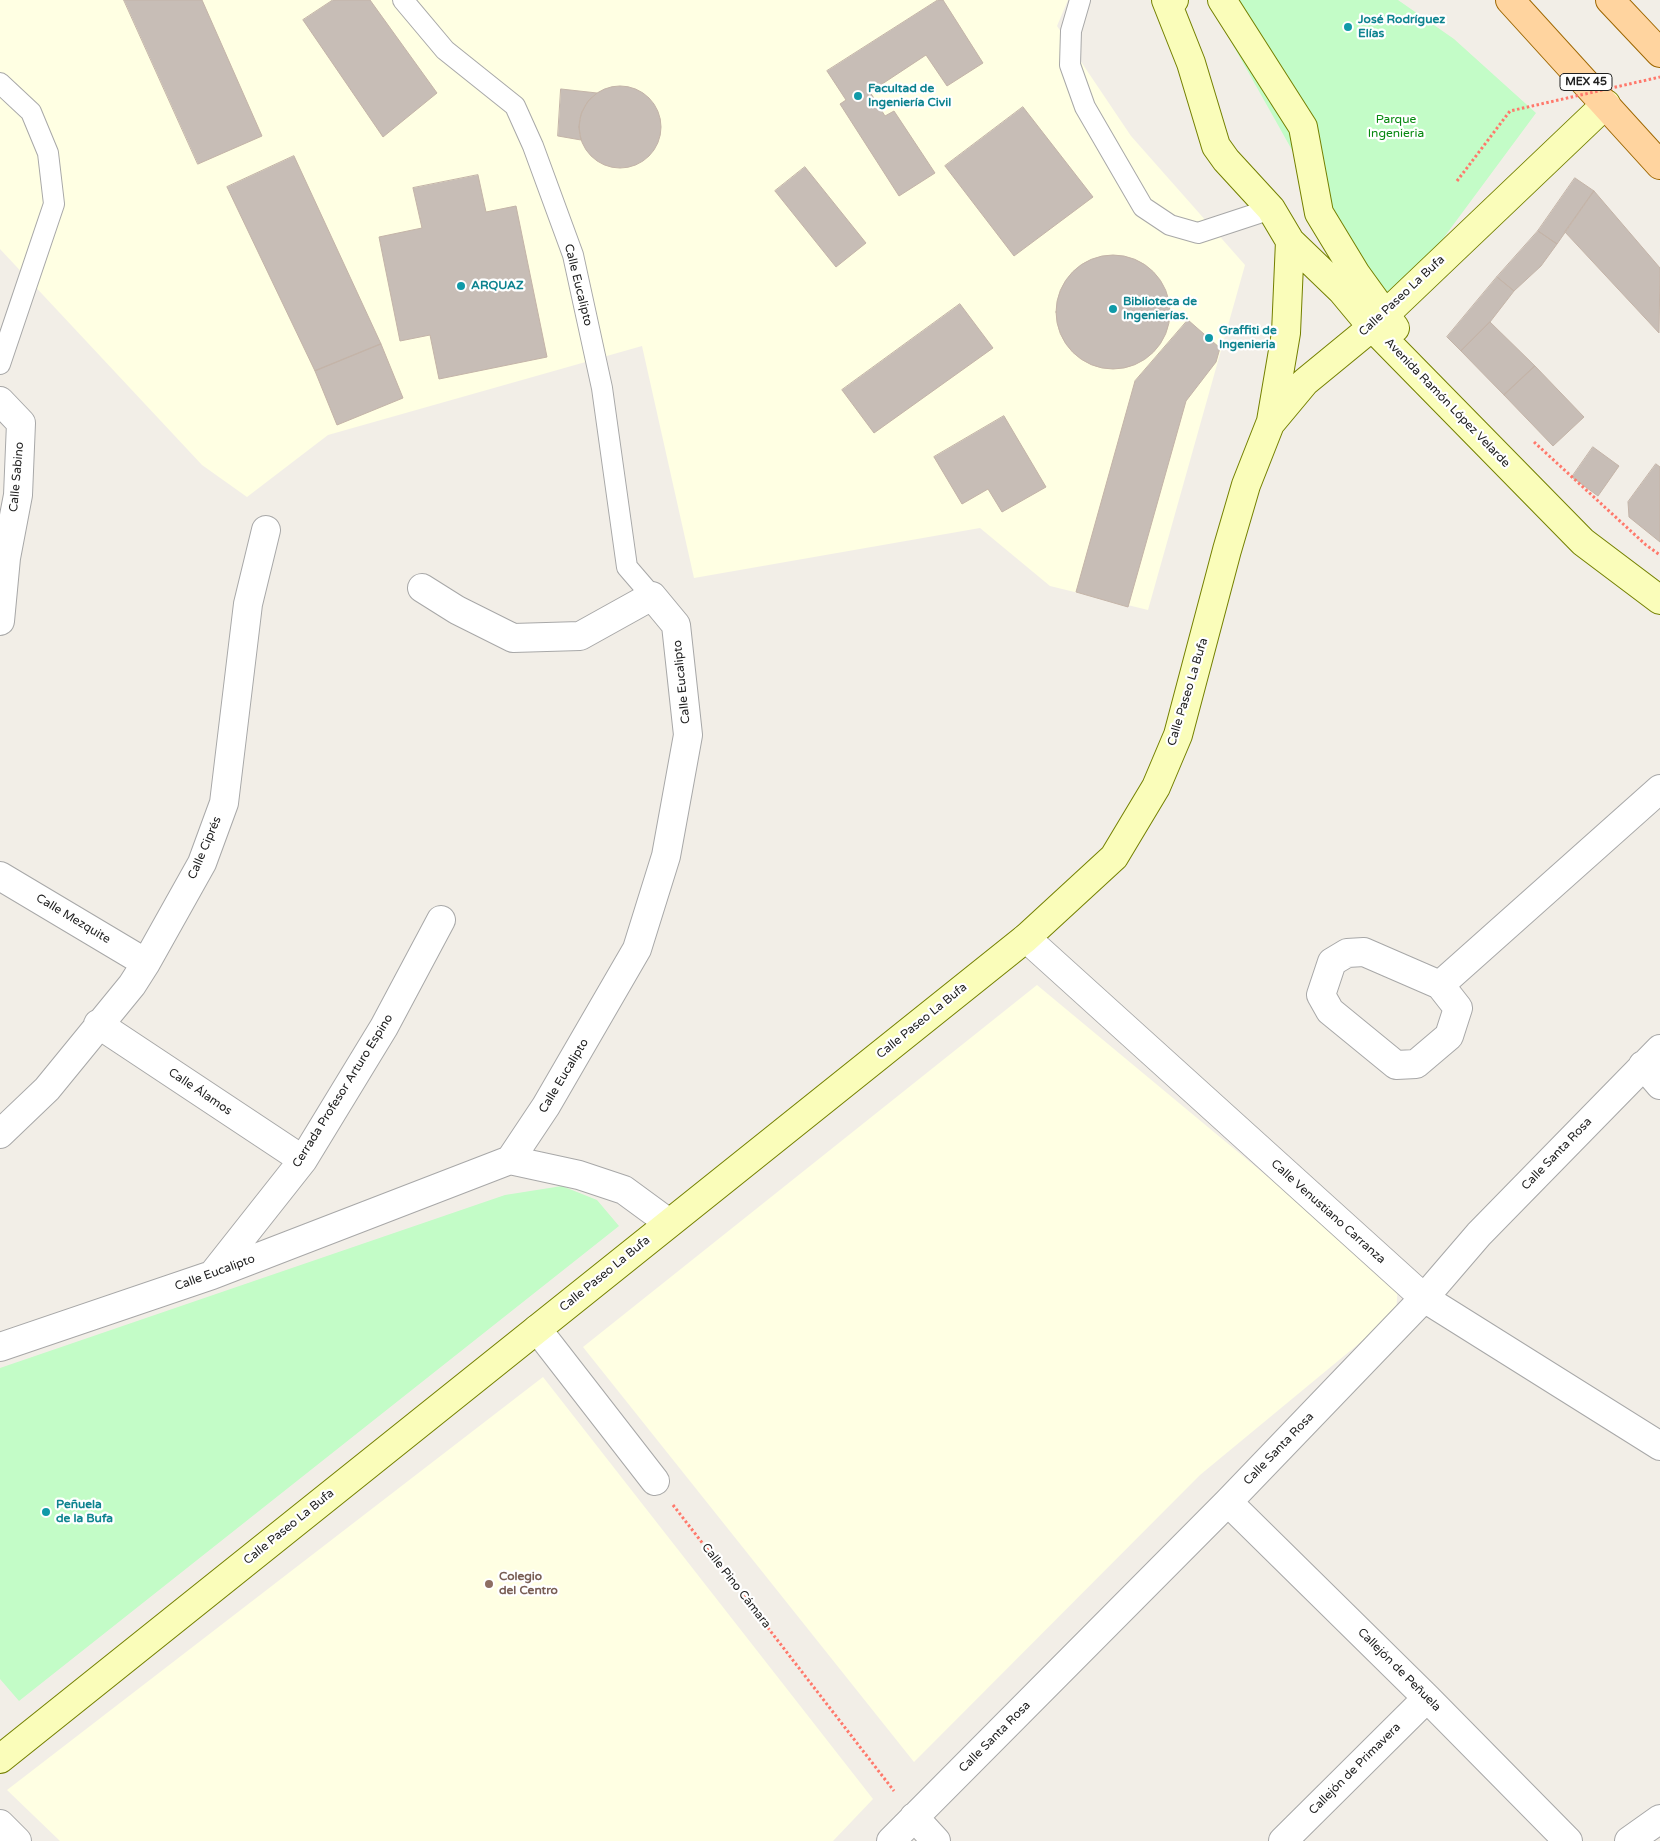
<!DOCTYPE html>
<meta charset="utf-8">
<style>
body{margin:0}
canvas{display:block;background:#f2eee7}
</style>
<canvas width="1660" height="1841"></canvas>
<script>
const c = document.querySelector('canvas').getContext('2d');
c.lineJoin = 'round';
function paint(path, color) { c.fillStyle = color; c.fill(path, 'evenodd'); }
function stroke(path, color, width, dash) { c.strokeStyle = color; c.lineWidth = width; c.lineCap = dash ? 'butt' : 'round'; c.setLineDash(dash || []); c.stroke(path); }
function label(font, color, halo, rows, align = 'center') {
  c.font = font + ' "Varela Round",sans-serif'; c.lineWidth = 4.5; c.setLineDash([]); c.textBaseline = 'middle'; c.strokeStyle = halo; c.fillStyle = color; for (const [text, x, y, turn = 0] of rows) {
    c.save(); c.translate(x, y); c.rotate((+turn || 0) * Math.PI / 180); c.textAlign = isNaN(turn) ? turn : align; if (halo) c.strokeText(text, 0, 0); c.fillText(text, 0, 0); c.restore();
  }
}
const education = new Path2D(`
 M0,0H1068L1057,26L1131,136L1245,265L1148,610L1050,586L980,528L694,578L642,346L328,435L247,497L202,465L0,249Z
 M1037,985L1398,1285L1396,1313L1200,1475L914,1762L583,1347Z
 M543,1377L873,1799L833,1841H60L7,1790Z`);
const park = new Path2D(`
 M1207,0H1398L1454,39L1536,113L1388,313C1323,211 1268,104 1207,0Z
 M562,1186L597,1200L619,1226L19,1701L0,1679V1368L505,1195Z`);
const building = new Path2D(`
 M124,0H202L262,136L198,164Z
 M333,0H370L437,93L383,137L303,20Z
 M938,0H943L983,63L947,86L926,55L870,92L885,116L894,111L935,173L899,196L840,104L846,100L827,71Z
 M579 127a41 41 0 1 1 82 0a41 41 0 1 1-82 0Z
 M561,89L597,93L588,101L581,114L579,127L581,140L558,136Z
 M1023,107L1093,197L1014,256L945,166Z
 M294,156L381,344L315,371L227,187Z
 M805,167L866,243L836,267L775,191Z
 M478,175L486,212L516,206L547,357L439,379L430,335L400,341L379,237L422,228L413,188Z
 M1575,178L1594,191L1557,244L1538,231Z
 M1594,191L1660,268L1659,333L1565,232Z
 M1538,231L1557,244L1541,266L1514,291L1497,277Z
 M1056 312a57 57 0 1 1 114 0a57 57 0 1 1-114 0Z
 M1497,277L1514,291L1490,322L1461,351L1447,337Z
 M960,304L993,348L874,433L842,390Z
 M1188,320L1220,348L1216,362L1186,401L1128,607L1076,592L1135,381Z
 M1490,322L1535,366L1504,395L1461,351Z
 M381,344L403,398L337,425L315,371Z
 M1535,366L1584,417L1553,446L1504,395Z
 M1004,416L1046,487L1002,512L988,489L962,504L934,457Z
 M1593,447L1619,466L1598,496L1572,477Z
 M1656,464L1660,467V542L1629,517L1628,502Z`);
const path = new Path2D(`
 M1534,442L1646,545L1660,555
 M673,1505L894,1791`);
const lane = new Path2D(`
 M403,0L445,50L515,106L533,146L573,255L602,388L627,567L652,596
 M1080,0L1071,31L1070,65L1085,107L1143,207L1170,225L1198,233L1271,209
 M0,83L31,112L48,153L54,204L0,364`);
const street = new Path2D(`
 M0,401L21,423L18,495L6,558L0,621
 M0,876L146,963
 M1026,938L1424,1298L1660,1446
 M1364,952L1440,985L1458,1008L1449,1036L1416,1064L1396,1065L1330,1011L1321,995L1332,962L1347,953Z
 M1440,985L1660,789
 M98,1024L303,1160
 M1643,1065L1660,1085
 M0,1134L47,1089L132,985L146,963L202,863L224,803L248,604L266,530
 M510,1160L579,1175L624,1190L669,1223
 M213,1274L303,1160L384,1027L441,920
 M537,1329L655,1481
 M0,1347L212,1275L510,1160L546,1106L637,949L666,856L688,735L676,625L652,596L580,636L513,638L457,610L422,588
 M1228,1502L1427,1698L1568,1841
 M914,1817L936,1841
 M0,1824L17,1841
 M891,1841L1228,1502L1424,1298L1479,1234L1660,1049
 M1283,1841L1427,1698
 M1629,1841L1660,1819`);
const secondary = new Path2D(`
 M1174,0H1166L1191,63L1216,146L1226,160L1271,209L1290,241L1342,291L1372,327L1583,542L1660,600
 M1222,0L1303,127L1319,213L1356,274L1395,328
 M1271,421L1286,333L1290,241
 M0,1759L1026,938L1114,857L1156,787L1178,735L1227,550L1246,485L1270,424L1305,382L1372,327L1606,104`);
const primary = new Path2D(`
 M1510,0L1660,165
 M1610,0L1660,53`);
const pathBridge = new Path2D(`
 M1457,181L1510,111L1660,77`);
const markers = [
 [1348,27,5,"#0f9aa8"],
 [858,96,5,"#0f9aa8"],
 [461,286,5,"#0f9aa8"],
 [1113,309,5,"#0f9aa8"],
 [1209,338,5,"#0f9aa8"],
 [46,1512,5,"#0f9aa8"],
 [489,1584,5,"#8d6e63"]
];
const shields = [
 [1586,82,52]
];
const shieldNames = [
 ["MEX 45",1586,82]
];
const cultureNames = [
 ["José Rodríguez",1358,20],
 ["Elías",1358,34],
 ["Facultad de",868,89],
 ["Ingeniería Civil",868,103],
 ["ARQUAZ",471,286],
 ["Biblioteca de",1123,302],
 ["Ingenierías.",1123,316],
 ["Graffiti de",1219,331],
 ["Ingenieria",1219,345],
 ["Peñuela",56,1505],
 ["de la Bufa",56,1519]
];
const parkNames = [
 ["Parque",1396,120],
 ["Ingenieria",1396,134]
];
const streetNames = [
 ["Calle Eucalipto",578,285,76],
 ["Calle Paseo La Bufa",1402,296,-43],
 ["Avenida Ramón López Velarde",1447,403,46],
 ["Calle Sabino",17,477,-85],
 ["Calle Eucalipto",682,682,-96],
 ["Calle Paseo La Bufa",1188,692,-73],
 ["Calle Ciprés",205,848,-67],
 ["Calle Mezquite",73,919,31],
 ["Calle Paseo La Bufa",922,1021,-39],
 ["Calle Eucalipto",564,1076,-59],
 ["Cerrada Profesor Arturo Espino",343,1091,-58],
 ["Calle Álamos",200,1092,34],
 ["Calle Santa Rosa",1557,1154,-46],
 ["Calle Venustiano Carranza",1328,1212,42],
 ["Calle Eucalipto",215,1273,-20],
 ["Calle Paseo La Bufa",605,1274,-39],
 ["Calle Santa Rosa",1279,1449,-46],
 ["Calle Paseo La Bufa",289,1527,-39],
 ["Calle Pino Cámara",736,1586,52],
 ["Callejón de Peñuela",1399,1670,45],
 ["Calle Santa Rosa",995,1737,-45],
 ["Callejón de Primavera",1355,1769,-45]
];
const educationNames = [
 ["Colegio",499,1577],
 ["del Centro",499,1591]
];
paint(education, '#ffffe3');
paint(park, '#c3fcc7');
paint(building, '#c7bdb6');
stroke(building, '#c4b4a8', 1);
stroke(lane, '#a8a8a8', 22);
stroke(street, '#a8a8a8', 30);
stroke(secondary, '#748000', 30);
stroke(primary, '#9e6700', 30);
stroke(path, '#ff786b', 3, [2.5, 2.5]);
stroke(lane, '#fff', 20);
stroke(street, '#fff', 28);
stroke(secondary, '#fafdba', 28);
stroke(primary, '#ffd49f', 28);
stroke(pathBridge, '#ff786b', 3, [2.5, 2.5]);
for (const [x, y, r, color] of markers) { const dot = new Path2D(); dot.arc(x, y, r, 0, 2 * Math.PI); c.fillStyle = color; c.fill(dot); stroke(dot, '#fff', 2); }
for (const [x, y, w] of shields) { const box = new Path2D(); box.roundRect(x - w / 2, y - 8.5, w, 17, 4); c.fillStyle = '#fff'; c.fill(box); stroke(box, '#212121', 1); }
label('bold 11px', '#212121', null, shieldNames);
label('bold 12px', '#0d838f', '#fff', cultureNames, 'left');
label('12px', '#06880f', '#fff', parkNames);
label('12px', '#212121', '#fff', streetNames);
label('bold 12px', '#785e54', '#fff', educationNames, 'left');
</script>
